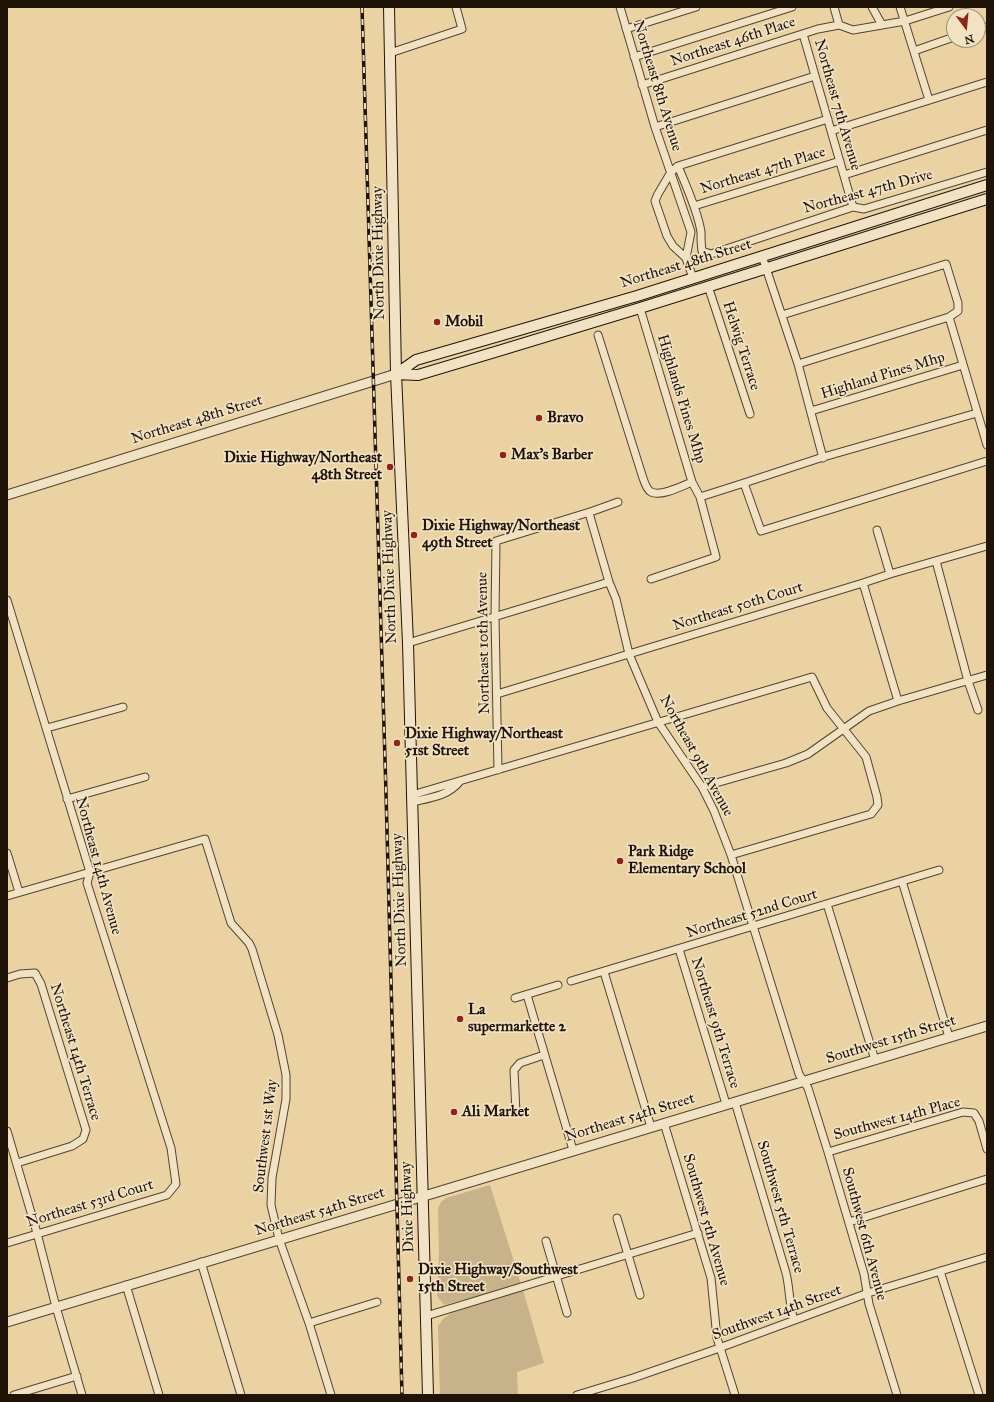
<!DOCTYPE html>
<meta charset="utf-8">
<style>
body{margin:0}
#map{position:relative;width:994px;height:1402px;overflow:hidden;background:#ead2a3;font-family:"IM FELL Great Primer",serif}
canvas{display:block}
.frame{position:absolute;inset:0;border:8px solid #201409;pointer-events:none}
.north{position:absolute;left:946px;top:8px;width:40px;height:40px;box-sizing:border-box;background:#f1e2c3;border:1px solid #9d9079;border-radius:50%;rotate:164deg;font-size:11px;font-weight:700;line-height:16px;text-align:center;color:#201409}
.north::after{content:'';display:block;margin:auto;width:14px;height:18px;background:#8f2418;clip-path:polygon(50% 0,100% 100%,50% 72%,0 100%)}
</style>
<div id="map">
<canvas width="994" height="1402"></canvas>
<div class="frame"></div>
<div class="north">N</div>
</div>
<script>
const c = document.querySelector('canvas').getContext('2d');
c.lineJoin = 'round';
function paint(path, color) { c.fillStyle = color; c.fill(path, 'evenodd'); }
function stroke(path, color, width, dash) { c.strokeStyle = color; c.lineWidth = width; c.lineCap = dash ? 'butt' : 'round'; c.setLineDash(dash || []); c.stroke(path); }
function label(font, color, halo, rows, align = 'center') {
  c.font = font + ' "IM FELL Great Primer",serif'; c.lineWidth = 3.5; c.setLineDash([]); c.textBaseline = 'middle'; c.strokeStyle = halo; c.fillStyle = color; for (const [text, x, y, turn = 0] of rows) {
    c.save(); c.translate(x, y); c.rotate((+turn || 0) * Math.PI / 180); c.textAlign = isNaN(turn) ? turn : align; if (halo) c.strokeText(text, 0, 0); c.fillText(text, 0, 0); c.restore();
  }
}
const green = new Path2D(`
 M490,1185L521,1284L444,1305L437,1296L439,1254L438,1208L441,1202L446,1198Z
 M523,1290L544,1363L517,1372L518,1395H440L438,1326L444,1318L453,1312Z`);
const minor = new Path2D(`
 M620,7L655,127L691,232L686,258
 M834,7L839,25
 M872,7L882,25
 M900,7L929,100
 M626,29L696,7
 M978,30L987,27
 M803,34L853,207
 M914,51L954,37
 M390,53L462,29L456,7
 M634,57L792,7
 M642,85L818,29L839,25L853,30L905,21L949,7
 M655,127L815,76
 M831,131L987,82
 M678,166C686,186 698,211 701,232C701,239 701,244 702,251L711,254L853,207L864,209L987,172
 M844,175L987,130
 M694,206L840,161
 M762,256L798,364L823,458
 M693,278L686,258L673,246L667,236L655,201L658,194L671,172L678,166L828,119
 M708,286L750,414
 M640,308L692,482L700,497L716,557L651,579
 M782,315L946,264L958,303V311L949,317L987,445
 M598,335L642,475C644,481 646,489 651,492C661,497 682,486 692,482
 M798,364L949,317
 M811,411L963,365
 M744,483L820,458L977,413
 M700,497L744,483L761,531L987,461
 M589,513L609,582L616,599L629,654L658,722L702,787L714,811L731,855L799,1074L808,1088L828,1152L864,1274L869,1304L897,1395
 M877,530L890,574
 M936,561L968,681L978,710
 M863,583L898,701
 M7,600L90,872L87,883L171,1148L176,1184L167,1195L7,1243
 M408,643L609,582
 M497,694L863,583L890,574L987,546
 M47,728L123,707
 M498,770L495,617L496,541L593,511L618,502
 M702,787L786,763L808,754L869,711L898,701L987,675
 M412,795L812,677L827,708L866,757L877,797L878,805L871,814L731,855
 M67,799L145,777
 M412,802C429,798 449,796 460,781
 M7,853L19,892
 M902,881L949,1037
 M7,896L205,839L231,923L249,943L252,949L278,1035L286,1075V1099L272,1178L271,1205L279,1239L309,1323L331,1395
 M827,904L875,1060
 M679,949L726,1104
 M604,972L651,1127
 M7,978L20,974L35,973L41,984L86,1130L83,1139L72,1146L17,1163
 M571,981L939,870
 M527,995L573,1150
 M515,998L558,985
 M735,1102L786,1273C790,1289 789,1305 794,1320
 M516,1113L514,1070L520,1063L544,1055
 M664,1123L711,1278L717,1338L735,1395
 M7,1131L37,1233L56,1307L82,1395
 M828,1152L963,1112L974,1113L979,1121L987,1149
 M617,1218L640,1295
 M849,1222L987,1179
 M546,1241L567,1313
 M201,1262L241,1395
 M940,1271L979,1395
 M126,1285L159,1395
 M426,1316L698,1233
 M309,1323L377,1302
 M14,1395L77,1376
 M577,1395L633,1378L711,1351L868,1293L987,1257`);
const tertiary = new Path2D(`
 M7,495L396,374
 M7,1322L987,1026`);
const secondary = new Path2D(`
 M389,7L396,374L408,643L428,1395
 M396,374L416,360L637,296L987,185
 M396,374L418,375L495,352L640,308L987,199`);
const rail = new Path2D(`
 M362,7L386,793L402,1395`);
const markers = [
 [437,322,4,"#8f2418"],
 [539,418,4,"#8f2418"],
 [503,455,4,"#8f2418"],
 [390,467,4,"#8f2418"],
 [414,535,4,"#8f2418"],
 [397,743,4,"#8f2418"],
 [620,861,4,"#8f2418"],
 [460,1019,4,"#8f2418"],
 [454,1112,4,"#8f2418"],
 [410,1279,4,"#8f2418"]
];
const streetNames = [
 ["Northeast 46th Place",733,42,-18],
 ["Northeast 8th Avenue",657,86,73],
 ["Northeast 7th Avenue",837,105,74],
 ["Northeast 47th Place",763,171,-17],
 ["Northeast 47th Drive",868,192,-15],
 ["North Dixie Highway",379,253,-91],
 ["Northeast 48th Street",686,264,-17],
 ["Helwig Terrace",741,346,72],
 ["Highland Pines Mhp",883,376,-17],
 ["Highlands Pines Mhp",681,399,73],
 ["Northeast 48th Street",197,420,-17],
 ["North Dixie Highway",390,577,-92],
 ["Northeast 50th Court",738,607,-17],
 ["Northeast 10th Avenue",484,643,-91],
 ["Northeast 9th Avenue",696,756,61],
 ["Northeast 14th Avenue",98,866,75],
 ["North Dixie Highway",400,900,-92],
 ["Northeast 52nd Court",752,914,-17],
 ["Northeast 9th Terrace",715,1023,73],
 ["Southwest 15th Street",891,1040,-17],
 ["Northeast 14th Terrace",75,1052,73],
 ["Northeast 54th Street",630,1118,-17],
 ["Southwest 14th Place",897,1119,-15],
 ["Southwest 1st Way",266,1136,-83],
 ["Northeast 53rd Court",90,1204,-17],
 ["Dixie Highway",408,1207,-92],
 ["Southwest 5th Terrace",780,1207,74],
 ["Northeast 54th Street",320,1212,-17],
 ["Southwest 5th Avenue",706,1220,74],
 ["Southwest 6th Avenue",864,1234,75],
 ["Southwest 14th Street",777,1313,-20]
];
const poiNames = [
 ["Mobil",445,322],
 ["Bravo",547,418],
 ["Max’s Barber",511,455],
 ["Dixie Highway/Northeast",382,458,"right"],
 ["48th Street",382,475,"right"],
 ["Dixie Highway/Northeast",422,526],
 ["49th Street",422,543],
 ["Dixie Highway/Northeast",405,734],
 ["51st Street",405,751],
 ["Park Ridge",628,852],
 ["Elementary School",628,869],
 ["La",468,1010],
 ["supermarkette 2",468,1027],
 ["Ali Market",462,1112],
 ["Dixie Highway/Southwest",418,1270],
 ["15th Street",418,1287]
];
paint(green, '#c8b289');
stroke(minor, '#524430', 9);
stroke(tertiary, '#524430', 11);
stroke(secondary, '#201409', 12);
stroke(minor, '#f1e2c3', 7);
stroke(tertiary, '#f1e2c3', 9);
stroke(secondary, '#f1e2c3', 10);
stroke(rail, '#201409', 3.5);
stroke(rail, '#f1e2c3', 2, [6]);
for (const [x, y, r, color] of markers) { const dot = new Path2D(); dot.arc(x, y, r, 0, 2 * Math.PI); c.fillStyle = color; c.fill(dot); stroke(dot, '#f1e2c3', 1.5); }
label('15px', '#201409', '#f1e2c3', streetNames);
label('bold 15px', '#201409', '#f1e2c3', poiNames, 'left');
</script>
